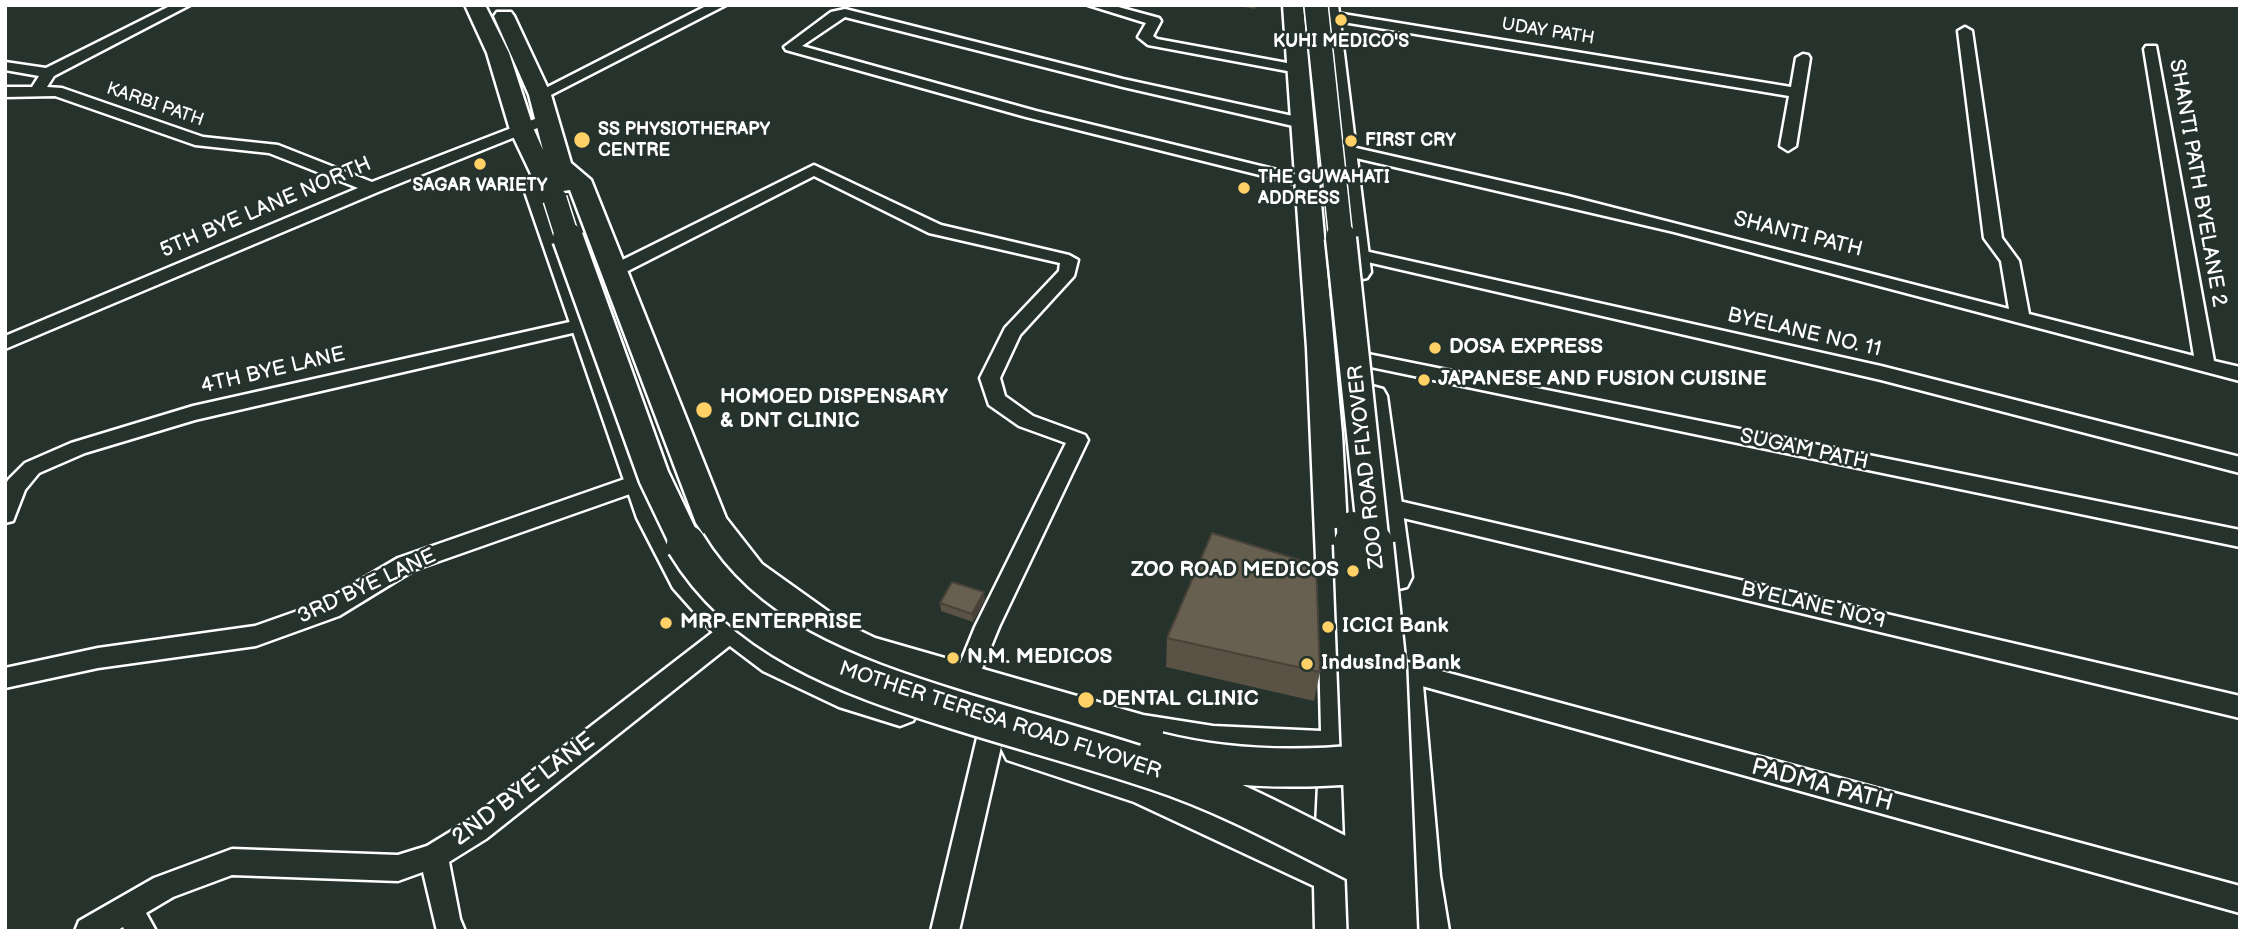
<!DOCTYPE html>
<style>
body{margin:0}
#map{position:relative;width:2245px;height:936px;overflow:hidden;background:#26332d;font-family:"Balsamiq Sans",sans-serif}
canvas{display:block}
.frame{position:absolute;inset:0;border:7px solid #fff;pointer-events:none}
</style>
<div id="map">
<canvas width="2245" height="936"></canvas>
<div class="frame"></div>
</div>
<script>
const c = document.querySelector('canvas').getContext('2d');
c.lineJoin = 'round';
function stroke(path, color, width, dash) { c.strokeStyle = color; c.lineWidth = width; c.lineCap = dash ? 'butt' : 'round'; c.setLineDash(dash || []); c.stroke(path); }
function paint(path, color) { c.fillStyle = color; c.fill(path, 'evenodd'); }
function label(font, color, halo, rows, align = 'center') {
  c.font = font + ' "Balsamiq Sans",sans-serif'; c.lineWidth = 5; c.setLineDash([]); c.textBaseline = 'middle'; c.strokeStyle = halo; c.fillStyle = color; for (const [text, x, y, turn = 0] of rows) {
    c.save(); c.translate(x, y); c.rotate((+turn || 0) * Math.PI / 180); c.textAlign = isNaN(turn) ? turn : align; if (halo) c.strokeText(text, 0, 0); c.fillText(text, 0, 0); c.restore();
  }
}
const street = new Path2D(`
 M172,5H190L54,76L47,87L62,88L203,137L278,145L372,182L540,117H550L553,120L550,123L378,192L5,349V336L358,188L269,153L195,145L55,96L5,97V87H32L39,76L5,70V62L46,68Z
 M708,5H726L545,98L540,100L532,95Z
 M1088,5H1111L1159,18L1161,21L1153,36L1157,39L1298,65L1305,69L1298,73L1148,45L1138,37L1146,23Z
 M845,9L1123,79L1302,118L1310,123L1302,128L1123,87L845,17L802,46L1036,111L1314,179L1316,182L1308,187L1026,117L786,50L784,47L831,12Z
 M1312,9L1791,87L1796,58L1803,54L1808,55L1810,58L1796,146L1788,151L1780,146L1789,96L1307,16L1305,13Z
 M1965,27L1972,31L2002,238L2019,261L2029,314L2194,356L2144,49L2146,46H2156L2214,361L2240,367V381L1674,232L1343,155L1335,150L1343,145L1568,196L2009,309L2001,261L1984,238L1958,31Z
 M814,165L941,225L1069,255L1078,260L1074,276L1020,335L1000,378L1005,396L1033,416L1085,435L1088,440L999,627L974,688L965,691L956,688L953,681L975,627L1066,443L1019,426L989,405L980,378L1005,328L1059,271L1060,263L929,233L814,176L620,275L614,277L605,271L608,267Z
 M1356,249L1881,366L2240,457V473L1881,380L1350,258L1347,254L1350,250Z
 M583,319L590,321L592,325L590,329L195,420L85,453L39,473L25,490L13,521L5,523V486L8,480L25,463L71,443L193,406Z
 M1368,354L2240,530V547L1361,365L1358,360L1361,355Z
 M639,474L647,476L650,482L647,488L414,570L339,616L256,646L98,668L5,688V668L98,648L255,626L323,602L398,558Z
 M1386,498L2240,696V718L1378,512L1375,506L1378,500Z
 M734,619L742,622L746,629L742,636L486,839L449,862L460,919L465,931H437L423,872L398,881L232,875L173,897L146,913L156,931H125L123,927L116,931H75L79,921L154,878L232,849L398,855L427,846L468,821L726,622Z
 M1404,661L2240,886V913L1404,681L1395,678L1392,671L1395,664Z
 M990,727L999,730L1003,738L959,931H931L977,738L981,730Z`);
const secondary = new Path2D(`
 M465,5H485L509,53L534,130L543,150L529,95L494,16L497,12H511L514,16L551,95L571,163L591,180L726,518L762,564L846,624L875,638L1143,715L1213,726L1321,731L1318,606L1307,348L1283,5H1303L1342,434L1358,733L1390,734L1387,685L1392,674L1405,669L1418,674L1423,685L1440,876L1449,931H1407L1401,896L1356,895L1357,931H1315L1314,886L1134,802L1007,760L1001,748L1007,736L1020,731L1157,774L1315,846L1319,765L1213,760L1143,749L853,661L820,644L782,618L738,584L696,523L570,190L563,191L560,196L552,198C576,267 600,336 626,404C655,479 677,556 738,613C787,659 852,677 913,699L919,710L913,721L900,726L839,707L763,671L714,634L673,588L637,518L525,192L531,174L510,130L487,53ZM1358,767L1392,768L1397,856H1356Z
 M1318,5H1338L1371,272L1367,278L1358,280L1349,278L1345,272Z
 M1372,386L1383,389L1387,396L1412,577L1407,587L1395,590L1383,587L1378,577L1357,396L1361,389Z`);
const secondaryBridgeFar2 = new Path2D(`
 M1316,5L1341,240
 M555,199L568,240`);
const secondaryBridgeFar1 = new Path2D(`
 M568,238L654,477L687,546
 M1341,238L1374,546
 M1352,527L1353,546`);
const secondaryBridge = new Path2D(`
 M686,544C743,639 848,676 949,708C1018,730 1088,748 1156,771C1229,795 1295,832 1363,866
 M1353,544L1368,931
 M1374,544L1387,669L1398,931
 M1158,752C1226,769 1292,771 1362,764`);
const wall = new Path2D(`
 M1234,5H1256L1255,9Z
 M985,600L973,622L941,611L940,603Z
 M1167,638L1320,672L1314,701L1166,667Z`);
const shadedWall = new Path2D(`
 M984,592L985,600L973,622L972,614Z`);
const building = new Path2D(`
 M1212,533L1316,565L1320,672L1167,638Z
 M952,582L984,592L972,614L940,603Z`);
const markers = [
 [1341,20,7,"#ffd166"],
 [582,140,9,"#ffd166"],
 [1351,141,7,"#ffd166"],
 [480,164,7,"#ffd166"],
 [1244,188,7,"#ffd166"],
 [1435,348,7,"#ffd166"],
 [1424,380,7,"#ffd166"],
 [704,410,9,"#ffd166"],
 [1353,571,7,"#ffd166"],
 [666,623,7,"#ffd166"],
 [1328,627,7,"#ffd166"],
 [953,658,7,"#ffd166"],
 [1307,664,7,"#ffd166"],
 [1086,700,9,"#ffd166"]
];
const farStreetnames = [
 ["UDAY PATH",1548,32,9],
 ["KARBI PATH",155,105,19]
];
const farPoinames = [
 ["KUHI MEDICO'S",1341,42,"center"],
 ["SS PHYSIOTHERAPY",598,130],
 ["CENTRE",598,151],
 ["FIRST CRY",1365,141],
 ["THE GUWAHATI",1258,178],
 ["ADDRESS",1258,199],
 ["SAGAR VARIETY",480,186,"center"]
];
const streetNames = [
 ["SHANTI PATH BYELANE 2",2197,183,80],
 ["5TH BYE LANE NORTH",266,208,-23],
 ["SHANTI PATH",1798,235,14],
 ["BYELANE NO. 11",1804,333,13],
 ["4TH BYE LANE",273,371,-13],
 ["SUGAM PATH",1804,450,12],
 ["ZOO ROAD FLYOVER",1367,467,-96],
 ["3RD BYE LANE",367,587,-25],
 ["BYELANE NO.9",1813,606,13],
 ["MOTHER TERESA ROAD FLYOVER",1000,721,18]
];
const poiNames = [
 ["DOSA EXPRESS",1449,348],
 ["JAPANESE AND FUSION CUISINE",1438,380],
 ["HOMOED DISPENSARY",720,398],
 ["& DNT CLINIC",720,422],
 ["ZOO ROAD MEDICOS",1339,571,"right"],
 ["MRP ENTERPRISE",680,623],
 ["ICICI Bank",1342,627],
 ["N.M. MEDICOS",967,658],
 ["IndusInd Bank",1321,664],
 ["DENTAL CLINIC",1102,700]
];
const nearStreetnames = [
 ["PADMA PATH",1822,786,15],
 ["2ND BYE LANE",524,790,-37]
];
stroke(street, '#fff', 5);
stroke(secondary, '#fff', 5);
paint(street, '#26332d');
paint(secondary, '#26332d');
stroke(secondaryBridgeFar2, '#fff', 26, []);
stroke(secondaryBridgeFar1, '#fff', 35, []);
stroke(secondaryBridge, '#fff', 43, []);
stroke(secondaryBridgeFar2, '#26332d', 23);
stroke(secondaryBridgeFar1, '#26332d', 30);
stroke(secondaryBridge, '#26332d', 38);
paint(wall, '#595245');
paint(shadedWall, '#484238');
paint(building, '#675f50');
stroke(building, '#484238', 2);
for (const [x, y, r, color] of markers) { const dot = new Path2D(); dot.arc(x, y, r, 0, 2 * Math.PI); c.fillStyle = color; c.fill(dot); stroke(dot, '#26332d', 2.5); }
label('18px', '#fff', '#26332d', farStreetnames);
label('bold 18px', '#fff', '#26332d', farPoinames, 'left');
label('21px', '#fff', '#26332d', streetNames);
label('bold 21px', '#fff', '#26332d', poiNames, 'left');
label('24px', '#fff', '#26332d', nearStreetnames);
</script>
